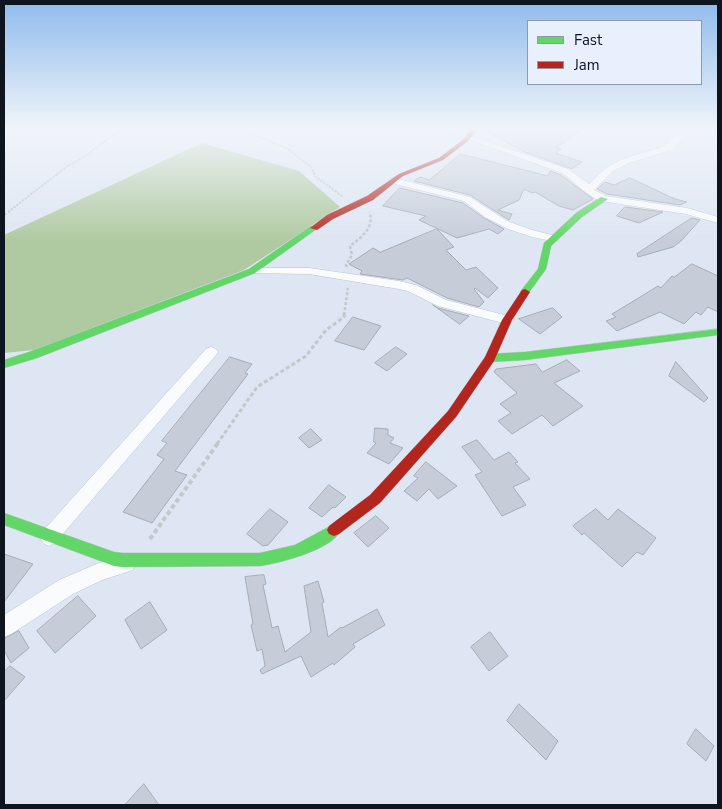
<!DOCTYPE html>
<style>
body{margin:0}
#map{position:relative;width:722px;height:809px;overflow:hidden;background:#dee6f3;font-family:"Nunito Sans",sans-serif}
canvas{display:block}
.frame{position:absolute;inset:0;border:5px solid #0f151f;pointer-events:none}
.legend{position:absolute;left:527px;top:20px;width:175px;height:65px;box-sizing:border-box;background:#e9f0fd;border:1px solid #9298a4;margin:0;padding:6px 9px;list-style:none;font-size:15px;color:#0f151f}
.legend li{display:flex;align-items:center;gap:10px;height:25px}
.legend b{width:25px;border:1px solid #9298a4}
</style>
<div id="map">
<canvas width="722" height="809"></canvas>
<div class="frame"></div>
<ul class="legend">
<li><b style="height:6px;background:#63d668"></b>Fast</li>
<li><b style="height:6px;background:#b3261e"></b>Jam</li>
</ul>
</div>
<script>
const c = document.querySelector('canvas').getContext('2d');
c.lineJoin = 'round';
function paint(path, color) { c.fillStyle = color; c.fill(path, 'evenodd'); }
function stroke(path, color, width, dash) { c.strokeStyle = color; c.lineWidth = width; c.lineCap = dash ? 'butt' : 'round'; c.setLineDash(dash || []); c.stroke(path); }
const forest = new Path2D(`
 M202,143L299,171L340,207L244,270L34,350L4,353V235Z`);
const building = new Path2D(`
 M483,129H509L514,132L521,129H583L556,148L561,149L556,153L582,162L572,169L522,151Z
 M461,154L548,176L550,171L561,175L593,199L573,210L559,206L535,192L532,193L524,189L519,200L498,210L512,214L509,220L470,195L414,181L420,177L429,180Z
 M630,178L675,199L687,202L680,205L607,194L597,189L605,182L614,185Z
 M400,188L463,203L484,218L504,229L498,234L489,229L457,238L419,220L426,216L383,206Z
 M625,207L663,212L639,223L617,216Z
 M692,218L700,220L681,241L673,247L638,257L637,254Z
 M437,229L454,247L446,250L466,270L476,267L498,288L488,298L475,288L474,289L484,302L479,307L447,298L407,278L403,280L360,274L362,271L349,264L373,248L380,252Z
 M692,264L718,276V312L708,307L701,315L696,312L684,324L660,312L617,331L606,321L616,317L612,314L637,299L658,286L661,288L672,276L674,277Z
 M433,305L438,308L469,316L460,324Z
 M553,308L562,317L540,334L519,319Z
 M353,317L381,326L364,350L335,341Z
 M396,347L407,354L387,371L375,363Z
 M230,357L252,364L245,373L248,374L175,471L187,475L152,523L123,512L164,459L157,455L167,443L162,441Z
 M567,360L580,371L554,383L583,406L553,426L542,415L512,434L498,421L511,413L500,404L517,393L494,372L496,369L536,364L542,372Z
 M676,362L708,398L704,402L669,376Z
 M375,428L388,429V435L394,438L390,443L403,448L389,464L367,453L376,443L374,442Z
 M311,429L322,440L309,448L299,438Z
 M477,440L494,460L509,452L518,462L515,463L530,479L513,487L526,505L502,516L475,475L482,472L462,447Z
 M426,462L457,486L438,499L429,489L417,501L404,491L418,478L414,476Z
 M329,485L346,497L335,508L333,507L322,517L309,508Z
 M270,509L288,522L268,545L263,546L247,534Z
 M596,509L608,520L618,509L656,538L643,555L637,552L622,567L584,533L582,535L573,526Z
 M376,516L389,528L368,547L354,533Z
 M4,554L33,564L4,602Z
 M264,575L266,584L263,585L272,628L278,626L285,652L311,632L304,586L318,581L324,602L322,603L328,637L341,627L342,628L377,609L385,625L353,644L355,647L334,665L333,663L311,677L301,656L262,674L260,670L265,666L262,649L257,651L251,625L253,624L245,577Z
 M78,596L96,616L55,653L37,631Z
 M150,602L167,630L141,649L125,620Z
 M19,631L29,648L11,663L4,650V639Z
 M490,632L508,656L489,671L471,647Z
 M10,666L25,677L4,701V672Z
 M519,704L558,741L546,760L507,721Z
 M696,729L714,746L706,761L687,744Z
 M144,784L159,805H125Z`);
const pathFar3 = new Path2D(`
 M240,129L288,149L312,168L315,176L343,197
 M440,129L454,135
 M8,212L69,165L78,161L122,129`);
const pathFar2 = new Path2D(`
 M4,215L10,211
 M347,267L346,265L352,255L350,246C362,237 374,228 370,212
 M344,315L348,288`);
const pathFar1 = new Path2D(`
 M217,444L257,387L306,356L326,330L344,317V313`);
const path = new Path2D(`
 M150,539L218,443`);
const street = new Path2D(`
 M684,129H693L671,150L629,163L613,171L594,190L606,196L687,208L718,217V223L686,214L601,201C585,195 576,182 562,173L464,138L471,136L568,169L589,184L607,167L623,159L665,146Z
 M394,178L470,197L507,221L532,230L556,236L557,238L552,241L532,237L508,229L485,217L464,201L391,183L389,181Z
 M252,268H309L399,281L416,285L446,300L512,317L513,320L507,324L438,306L408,291L399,289L309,274L248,273L246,271Z
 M211,347L216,349L218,352L216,355L55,543L49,546L43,543L40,537L43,531L206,349Z
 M126,554L133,556L135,563L133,570L102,580L73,594L11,634L4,637V615L59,580L99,563Z`);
const fast = new Path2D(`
 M601,197L608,199L582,217L551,246L546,269L528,294H522L520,292L538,269L544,243L576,213Z
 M311,226L318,228L255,273L37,358L4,368V360L29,352L249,269Z
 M718,329V335L525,360L490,362L485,358L490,354L525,352Z
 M4,513L114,552L122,553H260L295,545L334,524L339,526L341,530C332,550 280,563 260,566L122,567L114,566L4,525Z`);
const jam = new Path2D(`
 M471,129H478L468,141L443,160L403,176L373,200L333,219L317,230L310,228L327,215L367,196L399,174L439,158L464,139Z
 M525,289L530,292L512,320L494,361L456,417L380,503L339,534L334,536L329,534L327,530L329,526L370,495L448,411L485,357L502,320L522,290Z`);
paint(forest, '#afc9a0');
paint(building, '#c6cdd9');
stroke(building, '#a5acb6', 1);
stroke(street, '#bdc4d0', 1);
stroke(fast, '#bdc4d0', 1);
stroke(jam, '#bdc4d0', 1);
stroke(pathFar3, '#c4c7cc', 2, [2.5, 1]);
stroke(pathFar2, '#c4c7cc', 2.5, [3, 2]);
stroke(pathFar1, '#c4c7cc', 3, [4, 2.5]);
stroke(path, '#c4c7cc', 4, [4.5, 3]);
paint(street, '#fafbfd');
paint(fast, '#63d668');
paint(jam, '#b3261e');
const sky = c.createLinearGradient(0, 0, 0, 243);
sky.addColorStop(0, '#8fbbed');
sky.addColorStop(0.53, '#f0f4fa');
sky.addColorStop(1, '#f0f4fa00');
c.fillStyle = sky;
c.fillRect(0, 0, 722, 243);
</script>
